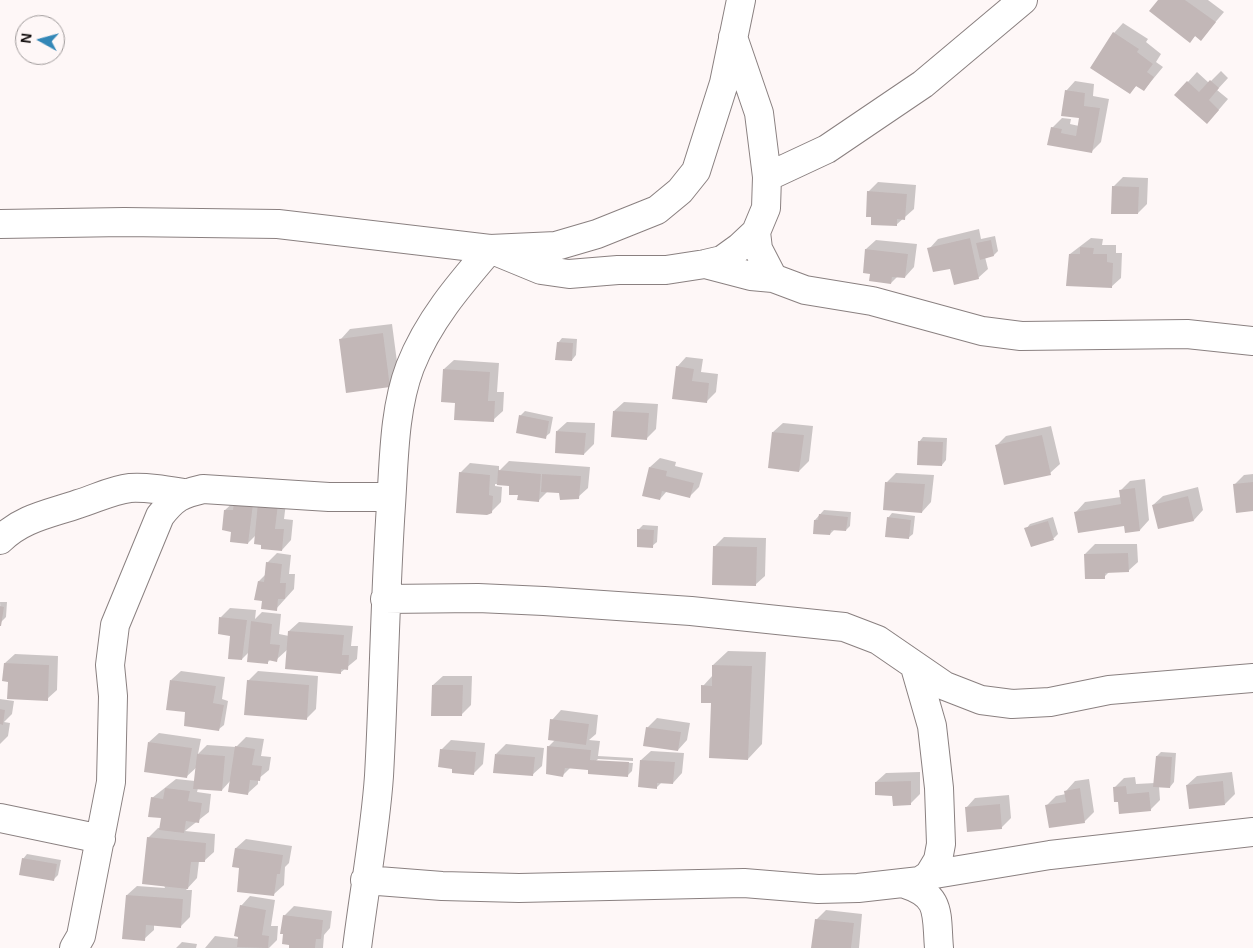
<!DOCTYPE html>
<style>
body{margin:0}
#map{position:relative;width:1253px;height:948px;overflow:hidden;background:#fef7f7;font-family:Arial,sans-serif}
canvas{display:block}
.north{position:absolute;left:15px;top:15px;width:50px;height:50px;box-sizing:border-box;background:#fef7f7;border:1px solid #9e9999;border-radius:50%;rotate:277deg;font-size:14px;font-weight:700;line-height:20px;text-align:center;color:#0f0b0b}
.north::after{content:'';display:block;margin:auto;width:18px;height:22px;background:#3387b7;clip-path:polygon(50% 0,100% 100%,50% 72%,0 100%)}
</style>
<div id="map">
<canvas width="1253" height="948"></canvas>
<div class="north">N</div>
</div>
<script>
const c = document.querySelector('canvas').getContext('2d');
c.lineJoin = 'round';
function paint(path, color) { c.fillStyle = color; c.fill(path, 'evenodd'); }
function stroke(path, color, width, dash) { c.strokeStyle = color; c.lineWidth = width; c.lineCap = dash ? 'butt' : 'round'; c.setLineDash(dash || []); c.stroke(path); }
const shadow = new Path2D(`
 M1160,0H1208L1224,12L1201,39L1196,35L1190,41Z
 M1123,23L1148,39L1146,42L1161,54L1156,62L1163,67L1144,90L1137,85L1130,92L1114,33Z
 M1221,71L1228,78L1217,90L1228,99L1216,113L1176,95L1197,72L1209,83Z
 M1075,81L1094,84L1093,96L1109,99L1101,142L1092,151L1049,144L1052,128L1062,118L1071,119L1070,124L1079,126L1081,117L1066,91Z
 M1123,177L1148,178L1147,204L1138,213L1113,187Z
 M878,182L916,185L914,209L896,225L868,192Z
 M979,229L981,239L995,236L998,251L994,255L985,257L988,269L978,278L951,267L929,249L938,239Z
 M1091,238L1103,239L1102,245H1116V253H1122L1121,278L1111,287L1070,254Z
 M876,240L917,244L914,267L905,277L898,276L891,283L871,273L866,249Z
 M392,324L399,377L389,386L341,339L350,329Z
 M562,338L577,339L576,355L572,360L558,343Z
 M686,357L703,359L701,372L718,374L716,392L706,402L677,367Z
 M454,360L499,363L497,392H504L503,411L493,420L456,402L444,369Z
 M624,402L658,404L656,429L647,438L614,411Z
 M525,411L553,417L550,433L545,437L520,416Z
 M567,422L595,423L594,444L584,454L557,431Z
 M783,423L813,426L809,461L799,471L773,432Z
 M1051,426L1060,464L1050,473L996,446L1006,436Z
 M923,437L947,438L946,460L942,465L919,442Z
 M660,458L676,462L675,466L703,473L699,487L689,497L667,491L660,499L650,467Z
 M509,461L590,467L588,488L578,497L561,491H548L538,501L519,494L511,485L495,484V486L502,487L501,502L491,512L460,473L470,463L499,466V471Z
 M896,473L934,475L931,502L922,512L887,482Z
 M1253,474V510L1235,484L1244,475Z
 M1145,479L1149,520L1140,530L1076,512L1085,502L1121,497L1120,491L1130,481Z
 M1198,487L1203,510L1194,520L1159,528L1153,505L1163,496Z
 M287,495L284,519L293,520L291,540L282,550L262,544L256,535L248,543L233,530L225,510L235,501Z
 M824,510L851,512L850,526L846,530L835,529L830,534L815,520Z
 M892,513L915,516L913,534L908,538L888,518Z
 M1053,517L1058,534L1054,538L1031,545L1026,529L1030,524Z
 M643,525L658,526L657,542L652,546L638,530Z
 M724,537L766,538L765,576L755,585L714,547Z
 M1095,544H1137L1138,562L1128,571H1110L1104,577L1085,554Z
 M277,553L291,555L289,574H295L294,589L276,609L263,600L259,581L266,574L267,563Z
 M0,602H7L6,617L1,622Z
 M230,608L256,610L255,619L262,612L281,614L279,634L289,636V631L299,622L353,626L351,646H358L357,659L340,673L288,649L276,660H270L267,663L249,652L242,659L231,634L221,617Z
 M728,651L766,652L762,744L748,759L703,686L713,675V665Z
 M15,654L58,656L57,690L47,699L9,680L5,663Z
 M181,671L225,677L222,699L228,701L224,725L219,729L171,680Z
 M258,671L318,676L316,709L306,719L248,681Z
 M443,676H472L471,705L461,715L433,685Z
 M0,699L14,701L12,714L4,722L10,723L8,736L0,744Z
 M561,710L598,715L596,734L589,740L600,741L598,756L633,758V761L598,759L596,761L633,763L632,771L628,775L571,767L563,775L548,747L555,740L552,720Z
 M657,718L690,723L687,740L678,750L647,728Z
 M159,733L201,739L198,754L207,745L236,747L246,737L264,739L261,756L271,757L269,770L258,779V784L248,793L231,780L222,790L198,788L197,792L211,794L209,812L185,831L215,834L214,852L204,861H199L197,878L186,890H192L190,917L180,927L154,925V930L144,939L127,895L137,886L165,888L148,838L158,828H161L162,817L152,798L176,779L195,781L197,767L186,777L149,742Z
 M451,740L485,743L483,764L473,774L454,767L441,750Z
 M506,744L544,748L542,766L532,775L496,754Z
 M651,751L684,753L682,773L673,783L662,782L657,787L641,760Z
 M1161,752L1176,753L1174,782L1170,787L1159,786L1160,800L1150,810L1119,801L1114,788L1124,778L1135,777L1136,784L1155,783L1157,756Z
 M920,772V794L911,803L876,782L886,773Z
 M1232,772L1235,794L1225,804L1187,785L1197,776Z
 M1089,779L1094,812L1084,822L1047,805L1056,796L1066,794V791L1075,781Z
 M1009,795L1011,818L1001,828L966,808L975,798Z
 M246,839L292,846L289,863L285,867L284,885L274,894L241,866H233L236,848Z
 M27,854L61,860L58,875L54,879L23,859Z
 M250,896L275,900L271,926H278L277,940L269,948H205L215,936L239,939L241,906Z
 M294,906L332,911L330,928L324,935L323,948H290L284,916Z
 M826,910L862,914L859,948H813L816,920Z
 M182,942L197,944L196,948H176Z`);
const building = new Path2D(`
 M1158,0H1185L1216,22L1201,41L1195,36L1190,43L1149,11Z
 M1113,32L1139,49L1137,52L1153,64L1147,72L1154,77L1144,91L1136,86L1130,94L1090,68Z
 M1210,80L1219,88L1209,100L1219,110L1207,124L1174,95L1187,81L1199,92Z
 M1065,90L1085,93L1084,106L1100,108L1092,153L1047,145L1051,127L1062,129L1061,133L1076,136L1079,118L1061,116Z
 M1112,186L1139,187L1138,214H1111Z
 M867,191L907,194L905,220L897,219V226L871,225V217H866Z
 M970,238L979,279L954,285L950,269L933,272L927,248Z
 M991,240L994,256L980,260L976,243Z
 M1080,247L1094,248L1093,254H1107V262L1113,263L1112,288L1066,286L1069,254H1080Z
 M865,249L908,254L905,278L892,277L891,284L869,281L870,274L863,273Z
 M383,333L390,387L346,393L339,339Z
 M557,342L573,343L572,361L555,360Z
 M676,366L694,369L692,381L709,383L707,403L672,399Z
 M443,369L490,372L488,401H495L494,422L454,420L455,403L441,402Z
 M613,411L649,413L647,440L611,437Z
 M519,415L549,421L546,439L516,433Z
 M556,431L586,433L584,455L555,453Z
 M772,432L804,435L799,472L768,468Z
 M1042,435L1051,475L1004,485L995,445Z
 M918,441L943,442L942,466L917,465Z
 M649,467L667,471L666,476L694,483L690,498L662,491L660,500L642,496Z
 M498,470L541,474L539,502L517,500L518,495H509V486L497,485Z
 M459,472L490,475L489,495L493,496L492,513L487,515L456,513Z
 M542,474L581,476L579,499L560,500L559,493L541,492Z
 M885,482L925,484L922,513L883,510Z
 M1253,482V511L1236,513L1233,484Z
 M1135,488L1140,531L1125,533L1124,526L1078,533L1074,512L1121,504L1119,490Z
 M1188,496L1194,521L1158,529L1152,505Z
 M234,502L253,504L248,544L230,542L231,532L222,530L224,510H233Z
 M258,502L278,504L275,529H284L282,551L261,549V545L254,544Z
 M819,514L848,517L846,531L831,530L830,535L813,534L814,520H818Z
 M887,517L911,520L909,539L885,537Z
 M1048,521L1054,540L1031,547L1024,528Z
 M637,529L654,530L653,548L637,547Z
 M713,546L757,547L756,586L712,585Z
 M1128,553L1129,572L1105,573V579H1085L1084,554Z
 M266,562L282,564L280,583H286L285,599H278L277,611L261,609L262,601L254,600L258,581L264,582Z
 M0,606L4,607L1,626H0Z
 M219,617L247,620L242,660L228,659L230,636L218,634Z
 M251,621L272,624L270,644L280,645L277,662L268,660V664L247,662Z
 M288,631L344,635L342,655H349L348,670L341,669V674L285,669Z
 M4,663L49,665L48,701L7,699L8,682L2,681Z
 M712,665L752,666L748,760L709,758L711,703H701V685L712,686Z
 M170,680L216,686L213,703L224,705L219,731L184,726L185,712L166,710Z
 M247,680L309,685L307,720L244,715Z
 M432,685H463L462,716H431Z
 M0,709L5,710L3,725L0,724Z
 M550,719L589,724L586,745L548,740Z
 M646,727L681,732L678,751L643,746Z
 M148,742L192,748L187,778L144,772Z
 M235,746L255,749L252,765L262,766L260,781L250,780L248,795L228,792Z
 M547,746L591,750L590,760L629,762L628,777L588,774V770L565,768L563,777L546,774Z
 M440,749L476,752L474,775L452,773V769L438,767Z
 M197,754L225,756L222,791L193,789Z
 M495,754L535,757L533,776L493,773Z
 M1156,756L1172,757L1170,788L1153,787Z
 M640,760L675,762L673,784L657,783V789L638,787Z
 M911,781V805L893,806L892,796L875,795V782Z
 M1223,781L1225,805L1189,809L1186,785Z
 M1126,786L1127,794L1149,792L1151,811L1119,814L1118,802H1114L1113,787Z
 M165,788L190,791L188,801L202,803L199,823L186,821L184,833L159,830L161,818L148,817L151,797L163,799Z
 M1080,788L1085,823L1049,828L1045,805L1066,802L1064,791Z
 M1000,804L1002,829L967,832L965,807Z
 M147,837L206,843L205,862H191L188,889L142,884Z
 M235,848L283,855L280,874H277L274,896L237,892L239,868L232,867Z
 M22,858L57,864L54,881L19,875Z
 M126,895L183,899L181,928L146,925L145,941L122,939Z
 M240,905L266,910L262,935L269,936L268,948L237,947L238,937L234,936Z
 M283,915L323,920L321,939H316L315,948H289V945L282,944L283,934H280Z
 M815,919L854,923L851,948H811Z`);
const minor = new Path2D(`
 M767,177L827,149L923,84L1023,0
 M0,224L124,222L278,224L490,249L556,246L597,234L657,210L680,191L696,171L724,83L741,0
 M756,232L758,249L773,278L805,290L872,301L982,331L1021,336L1187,334L1253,341
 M705,264L751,276L773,278
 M0,540C22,518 49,514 78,504C95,499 112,490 130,488C148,487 165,490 183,493
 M385,599L478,598L544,601L691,611L844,627L878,640L945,686L981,700L1012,704L1050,702L1109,690L1253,678
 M0,818L101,839
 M929,875L1050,855L1253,832
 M365,880L442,886L519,888L744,883L818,889L858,888L920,881L929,875L938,860L941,844L939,788L932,726L915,667
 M905,884C942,896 936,914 939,948
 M74,948L81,936L111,782L113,696L110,665L115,625L160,516C174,498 181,494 203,489L329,497H391
 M357,948C364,891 375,833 379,776C384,686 385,595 391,505C394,460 394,409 410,367C428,321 459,285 490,249L541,270L569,274L618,270H666L705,264L722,260L740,247L756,232L766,208L767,177L759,113L733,37`);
paint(shadow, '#0003');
paint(building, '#c2b7b7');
stroke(minor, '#8a8080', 30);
stroke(minor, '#fff', 28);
</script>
